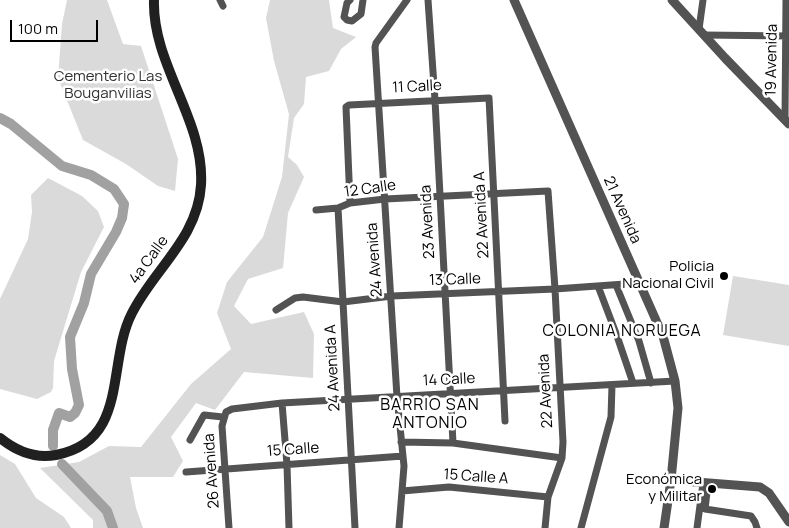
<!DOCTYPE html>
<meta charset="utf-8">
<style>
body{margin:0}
#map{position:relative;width:789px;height:528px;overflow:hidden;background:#fff;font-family:Manrope,sans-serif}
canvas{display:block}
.scale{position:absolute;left:10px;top:20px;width:88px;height:22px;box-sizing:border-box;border:2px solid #000;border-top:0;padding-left:6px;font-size:15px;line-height:18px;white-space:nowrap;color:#000;-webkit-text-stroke:4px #fff;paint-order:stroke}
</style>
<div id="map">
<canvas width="789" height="528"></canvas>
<div class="scale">100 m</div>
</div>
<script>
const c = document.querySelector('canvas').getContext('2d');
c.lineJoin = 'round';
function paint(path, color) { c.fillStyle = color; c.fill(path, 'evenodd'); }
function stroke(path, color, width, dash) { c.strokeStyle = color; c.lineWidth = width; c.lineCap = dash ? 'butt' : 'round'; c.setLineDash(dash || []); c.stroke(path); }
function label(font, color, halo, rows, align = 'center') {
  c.font = font + ' Manrope,sans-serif'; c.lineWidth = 5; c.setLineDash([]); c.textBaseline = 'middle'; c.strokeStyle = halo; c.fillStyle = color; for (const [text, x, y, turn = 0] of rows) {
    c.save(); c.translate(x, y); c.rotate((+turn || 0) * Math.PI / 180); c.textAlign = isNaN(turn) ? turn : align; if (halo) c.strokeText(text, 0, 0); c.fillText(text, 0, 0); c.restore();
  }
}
const green = new Path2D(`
 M67,0H107L123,44L141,46L178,159L175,191L158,186L126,164L83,140L58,78L62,24Z
 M270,0H329L333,28L356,37L341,49L329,71L306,77L304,104L294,118L288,157L297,165L304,177L288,213L283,268L248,279L234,306L251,324L304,312L314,334L313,378L244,372L215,410L196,403L171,437L183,461L173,477H130L136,508L143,528H93V520L40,468L79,462L109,446L141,447L191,384L231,349L217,313L227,282L263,237L282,177L289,114L274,61L266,18Z
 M48,178L82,196L98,211L104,227L81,272L54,361L53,388L51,392L37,399L0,389V299L28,239L32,212L31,195Z
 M733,276L789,285V346L723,335Z
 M0,455L15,464L36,498L64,517L71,528H0Z`);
const river = new Path2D(`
 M0,118L11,124L62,166L91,175L114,189L124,204L122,218L116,232L91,274L84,303L70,337L72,369L79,405L75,413L70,417L59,413L53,430V446
 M62,464L107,511L113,528`);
const minor = new Path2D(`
 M220,0L223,6
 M350,0L347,3L344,17L347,20L352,21L361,14L363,0
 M428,0L435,100L453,443
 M786,0L785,120H787
 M699,29L703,0
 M704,35L789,36
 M350,203L346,107L349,105L489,98L505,421
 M338,208L355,528
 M316,210L338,208L350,203L385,199L548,191L555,289L563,442L562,458L548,497L545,528
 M616,285L639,341L651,383
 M598,286L617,336L633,383
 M276,310L295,298L303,297L343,302L392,296L555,289L639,283
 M282,403L287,465L289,528
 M190,440L204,415L223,417
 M401,442L453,443L562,458
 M186,472L403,456
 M708,484L705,509L751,516L755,522L757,528
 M402,491L449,487L548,497
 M229,528L222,426L226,412L232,409L282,403L675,381
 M399,528L404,466L397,397L375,47L376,43L407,0
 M581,528L611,417L612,385
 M697,528L703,483`);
const tertiary = new Path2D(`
 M514,0L663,336L675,381L678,408L671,480L664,528
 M672,0L725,58L789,124
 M671,480L760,487L769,493L789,522`);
const secondary = new Path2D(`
 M0,438C16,451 35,459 56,455C130,441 106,363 132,313C154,269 198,238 201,185C205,120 152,65 154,0`);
const markers = [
 [724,276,5,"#000"],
 [712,489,5,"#000"]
];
const streetNames = [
 ["19 Avenida",772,60,-89],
 ["11 Calle",417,87,-3],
 ["12 Calle",370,189,-8],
 ["21 Avenida",622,210,66],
 ["22 Avenida A",482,215,-93],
 ["23 Avenida",428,222,-93],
 ["4a Calle",149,260,-54],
 ["24 Avenida",375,260,-94],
 ["13 Calle",455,280,-2],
 ["24 Avenida A",333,368,-93],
 ["14 Calle",449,380,-3],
 ["22 Avenida",546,391,-93],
 ["15 Calle",293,450,-4],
 ["26 Avenida",212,471,-94],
 ["15 Calle A",476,477,4]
];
const parkNames = [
 ["Cementerio Las",108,77],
 ["Bouganvilias",108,94]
];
const poiNames = [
 ["Policia",714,267],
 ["Nacional Civil",714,284],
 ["Económica",702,480],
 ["y Militar",702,497]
];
const neighbourhoodNames = [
 ["COLONIA NORUEGA",622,332],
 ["BARRIO SAN",430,406],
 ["ANTONIO",430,424]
];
paint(green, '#dadada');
stroke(river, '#a1a1a1', 10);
stroke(minor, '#535353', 7);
stroke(tertiary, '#535353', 9);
stroke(secondary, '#202020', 10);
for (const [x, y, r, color] of markers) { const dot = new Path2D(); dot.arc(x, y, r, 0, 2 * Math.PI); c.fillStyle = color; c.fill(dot); stroke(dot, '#fff', 2); }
label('15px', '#000', '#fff', streetNames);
label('15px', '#313131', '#fff', parkNames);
label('15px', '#000', '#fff', poiNames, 'right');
c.letterSpacing = '1px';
label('16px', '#000', '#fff', neighbourhoodNames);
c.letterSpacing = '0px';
</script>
